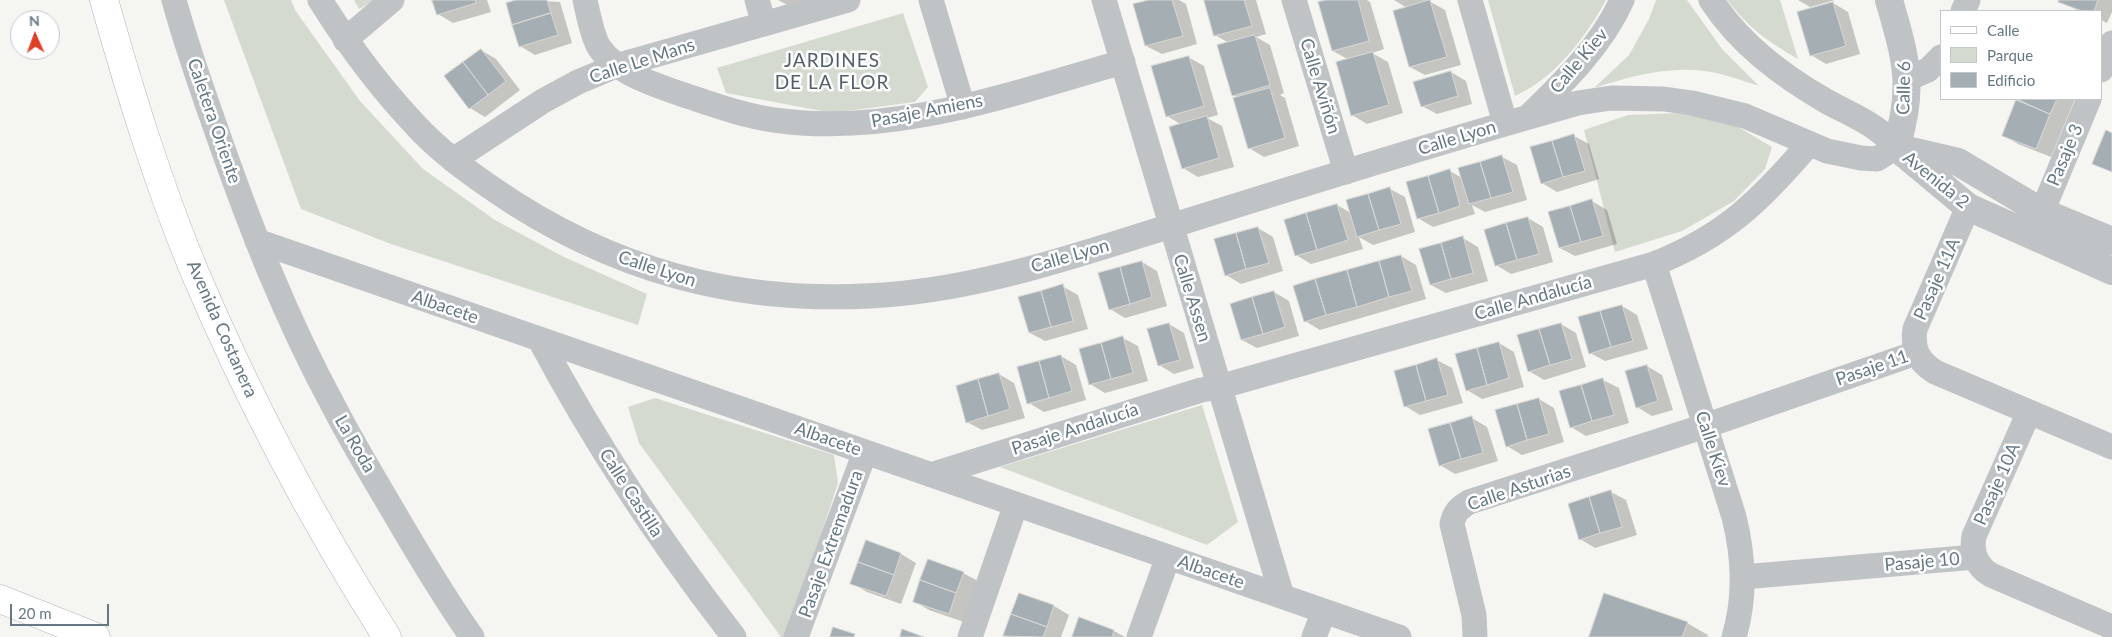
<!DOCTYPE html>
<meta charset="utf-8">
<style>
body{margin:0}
#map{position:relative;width:2112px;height:637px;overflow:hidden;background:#f5f5f2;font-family:Lato,sans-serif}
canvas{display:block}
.legend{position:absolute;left:1940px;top:10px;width:162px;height:90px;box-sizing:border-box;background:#fff;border:1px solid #c1c9cd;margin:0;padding:6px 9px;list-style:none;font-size:15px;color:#657883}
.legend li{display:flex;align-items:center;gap:10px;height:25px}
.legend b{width:25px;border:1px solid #c1c9cd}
.north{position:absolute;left:10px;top:10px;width:50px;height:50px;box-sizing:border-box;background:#fff;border:1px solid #c1c9cd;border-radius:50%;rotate:358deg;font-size:14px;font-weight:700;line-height:20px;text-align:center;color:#657883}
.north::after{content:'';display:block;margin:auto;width:18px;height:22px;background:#e13e26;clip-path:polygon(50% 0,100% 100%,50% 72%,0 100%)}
.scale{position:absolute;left:10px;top:604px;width:99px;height:22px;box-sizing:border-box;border:2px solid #657883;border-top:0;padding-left:6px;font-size:15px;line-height:18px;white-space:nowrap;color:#657883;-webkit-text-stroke:4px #fff;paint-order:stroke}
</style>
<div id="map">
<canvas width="2112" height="637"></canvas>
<ul class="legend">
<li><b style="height:6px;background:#fff"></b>Calle</li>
<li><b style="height:14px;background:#d5dad1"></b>Parque</li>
<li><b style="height:14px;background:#a5afb3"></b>Edificio</li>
</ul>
<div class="north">N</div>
<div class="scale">20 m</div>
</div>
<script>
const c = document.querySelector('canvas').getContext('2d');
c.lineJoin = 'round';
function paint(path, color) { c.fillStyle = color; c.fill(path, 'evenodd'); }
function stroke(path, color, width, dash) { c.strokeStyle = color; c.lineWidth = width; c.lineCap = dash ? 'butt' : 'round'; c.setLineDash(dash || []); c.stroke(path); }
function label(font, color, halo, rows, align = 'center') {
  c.font = font + ' Lato,sans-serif'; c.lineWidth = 5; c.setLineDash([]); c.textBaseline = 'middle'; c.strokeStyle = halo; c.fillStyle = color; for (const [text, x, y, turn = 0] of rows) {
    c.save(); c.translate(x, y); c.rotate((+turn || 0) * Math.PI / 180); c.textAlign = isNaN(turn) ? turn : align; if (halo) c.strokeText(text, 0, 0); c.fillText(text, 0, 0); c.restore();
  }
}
const green = new Path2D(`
 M224,0H291L295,10L360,101L423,169L495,220L562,256L647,294L638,325L391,244L301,209Z
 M354,0H375L359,9Z
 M1488,0H1606C1586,37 1554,79 1515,96Z
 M1656,0H1687L1722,49L1759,86C1744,81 1727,75 1711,72C1671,65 1632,76 1594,88L1629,55L1649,19Z
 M1727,0H1780L1798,59C1767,41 1750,29 1727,0Z
 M903,13L928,87L915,102L832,113L726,93L717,68Z
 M1680,113L1730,122L1772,147L1765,169L1734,201L1682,231L1615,252L1584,130L1628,115Z
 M655,398L834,455L838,483L788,637H781L639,443L628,407Z
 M1202,405L1238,522L1207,545L1000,467Z`);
const shadow = new Path2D(`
 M434,0H487L491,12L453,23L438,14Z
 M521,0L560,2L572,43L535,55L520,46Z
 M778,0H815L791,7Z
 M1153,0H1179L1186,4L1197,44L1162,54L1146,46Z
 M1205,0H1256L1266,34L1256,37L1270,45L1284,93L1280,95L1285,98L1299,146L1264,157L1249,148L1239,98L1233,95L1229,43L1215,35Z
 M1330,0H1367L1370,2L1384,49L1372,53L1388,62L1403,113L1367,124L1352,115L1349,60L1333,51Z
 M1394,0H1431L1429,1L1445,10L1461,65L1425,75L1410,67L1407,8Z
 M1798,0H1835L1810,7Z
 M2060,0H2112V12L2107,23L2101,20V11H2078Z
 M1833,3L1848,12L1860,54L1826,64L1811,55Z
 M481,50L496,59L520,90L485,117L470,108Z
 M1188,57L1204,66L1218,115L1207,118L1222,126L1234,167L1198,177L1183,168L1182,125L1167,116Z
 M1451,72L1466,81L1472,104L1437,114L1422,106Z
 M2018,99H2075L2051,157L2018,144L2003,135Z
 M1574,136L1589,144L1599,179L1557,192L1542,183Z
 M1502,157L1517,165L1527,200L1485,212L1472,205L1475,214L1433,227L1418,218L1450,171L1462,178Z
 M1390,189L1405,197L1415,232L1373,245L1359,237L1363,249L1311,264L1296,255L1337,205L1351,213Z
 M1592,201L1607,210L1617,244L1575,256L1560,248Z
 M1528,218L1543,227L1553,262L1511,274L1496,265Z
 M1258,228L1273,237L1283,271L1241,284L1226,275Z
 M1463,238L1478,247L1488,281L1446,293L1431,285Z
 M1401,256L1416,265L1426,299L1320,330L1305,321Z
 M1142,262L1157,271L1167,306L1125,318L1110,309Z
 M1062,286L1078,295L1088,329L1045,341L1030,333Z
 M1274,292L1289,301L1299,336L1257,348L1242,340Z
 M1622,306L1637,315L1648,349L1605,361L1590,353Z
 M1169,324L1184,333L1194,368L1174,374L1159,365Z
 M1561,324L1576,333L1586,367L1544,380L1529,371Z
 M1123,338L1138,346L1148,381L1105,393L1090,384Z
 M1499,343L1514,352L1524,387L1482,399L1467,390Z
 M1061,356L1076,365L1086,400L1044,412L1029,403Z
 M1437,360L1452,368L1463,403L1420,415L1405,406Z
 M1647,366L1662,375L1673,410L1652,416L1637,407Z
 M999,374L1014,383L1025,418L982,430L967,422Z
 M1603,380L1619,388L1629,423L1586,436L1571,427Z
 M1539,399L1554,408L1564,442L1522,455L1507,446Z
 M1472,418L1487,427L1498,461L1455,474L1440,465Z
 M1611,492L1626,500L1637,535L1595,548L1580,539Z
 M866,542L901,554L916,563L901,604L867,592L852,583Z
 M963,573L978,581L964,622L929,610L914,601Z
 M1019,594L1054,606L1069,615L1061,637H1008L1005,635Z
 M1079,619L1114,631L1125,637H1073Z
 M1687,623L1708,635L1707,637H1590Z`);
const building = new Path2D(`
 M432,0H475L476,3L437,15Z
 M516,0H547L551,13L512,25L506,3Z
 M1149,0H1172L1183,36L1145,46L1133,4Z
 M1204,0H1244L1252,26L1214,36Z
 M1326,0H1358L1369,41L1332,51L1318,2Z
 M1430,0L1447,57L1409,67L1393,11Z
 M2059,0H2098L2094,11H2082L2058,2Z
 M1833,2L1846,46L1810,56L1797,12Z
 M551,13L558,35L519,47L512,25Z
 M1255,35L1270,85L1232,96L1217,45Z
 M481,49L506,81L488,95L463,62Z
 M1373,52L1389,105L1351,116L1336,62Z
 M1189,56L1204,106L1166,117L1151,66Z
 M463,62L488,95L469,109L444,76Z
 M1451,71L1458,96L1421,107L1413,82Z
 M1270,88L1285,138L1248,149L1233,98Z
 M2017,99H2057L2050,114Z
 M2016,100L2050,114L2036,149L2002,136Z
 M1207,116L1219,158L1182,169L1169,127Z
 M2106,130L2112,133V172L2092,164Z
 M1574,134L1585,171L1563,177L1552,141Z
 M1552,141L1563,177L1541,184L1530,147Z
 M1502,155L1513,192L1491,198L1480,162Z
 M1480,162L1491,198L1469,204L1458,168Z
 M1450,169L1460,206L1439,213L1428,176Z
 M1428,176L1439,213L1417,219L1406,182Z
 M1390,187L1401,224L1379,230L1368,194Z
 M1368,194L1379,230L1357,237L1346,200Z
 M1592,199L1603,236L1581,242L1570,206Z
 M1337,204L1348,240L1317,250L1306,213Z
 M1570,206L1581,242L1559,248L1548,212Z
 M1306,213L1317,250L1295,256L1284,220Z
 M1528,217L1539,254L1517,260L1506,223Z
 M1506,223L1517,260L1495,266L1484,230Z
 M1258,227L1269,263L1246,269L1236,233Z
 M1236,233L1246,269L1225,276L1214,239Z
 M1463,236L1473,273L1451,279L1441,243Z
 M1441,243L1451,279L1430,285L1419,249Z
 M1401,255L1412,291L1389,297L1379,261Z
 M1142,261L1152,297L1130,304L1120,267Z
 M1379,261L1389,297L1357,307L1347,270Z
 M1120,267L1130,304L1109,310L1098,273Z
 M1347,270L1357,307L1326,315L1315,279Z
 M1315,279L1326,315L1304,322L1293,286Z
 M1063,284L1073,321L1051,327L1041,291Z
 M1041,291L1051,327L1029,333L1018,297Z
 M1274,291L1285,327L1263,334L1252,297Z
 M1252,297L1263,334L1241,340L1230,304Z
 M1622,305L1633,341L1611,347L1600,311Z
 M1600,311L1611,347L1589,354L1578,317Z
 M1169,323L1180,360L1158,366L1147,329Z
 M1561,323L1572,359L1550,365L1539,329Z
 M1539,329L1550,365L1528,372L1517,335Z
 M1123,336L1133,373L1111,379L1101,343Z
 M1499,342L1509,378L1487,385L1477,348Z
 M1101,343L1111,379L1089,385L1079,349Z
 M1477,348L1487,385L1466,391L1455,354Z
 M1061,355L1072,391L1049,398L1039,361Z
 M1437,358L1448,395L1426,401L1416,365Z
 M1039,361L1049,398L1027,404L1017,367Z
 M1416,365L1426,401L1404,407L1394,371Z
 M1647,365L1658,401L1636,408L1625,371Z
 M999,373L1010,409L988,416L978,379Z
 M1603,378L1614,415L1592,421L1581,385Z
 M978,379L988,416L966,423L956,386Z
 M1581,385L1592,421L1570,428L1559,391Z
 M1539,398L1549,434L1527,440L1517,404Z
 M1517,404L1527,440L1506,447L1495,410Z
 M1472,416L1483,453L1461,459L1450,423Z
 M1450,423L1461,459L1439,466L1428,429Z
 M1611,490L1622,527L1600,533L1589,497Z
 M1589,497L1600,533L1579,540L1568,504Z
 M866,540L901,553L894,575L858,562Z
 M928,559L964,572L956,593L920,580Z
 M858,562L894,575L886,596L850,584Z
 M920,580L956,593L949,614L913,602Z
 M1019,593L1054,605L1047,627L1011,614Z
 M1604,593L1688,622L1682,637H1589Z
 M1011,614L1047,627L1043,637L1003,636Z
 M1079,617L1114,630L1112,637H1072Z
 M833,627L855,634L854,637H830Z
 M902,629L924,637H900Z`);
const minor = new Path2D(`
 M174,0C186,44 201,87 216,129C249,224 286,319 334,407C352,442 372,475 392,509C417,552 443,596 472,637
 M320,0C350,48 383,92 423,133C450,160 482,182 514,203C635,280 763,308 906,293C998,283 1087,252 1174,225C1292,188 1410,151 1529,117L1578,103L1611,98L1664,99L1692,103L1745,116L1827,151L1861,158L1877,159L1896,147C1877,124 1851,115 1826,101C1781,75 1740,44 1711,0
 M585,0C588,13 592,36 599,47C616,74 661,87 690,97C718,106 745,116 774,120C894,137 1009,94 1123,62
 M757,0L764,24
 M931,0L963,107
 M1104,0L1282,596
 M1294,0L1346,172
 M1470,0L1505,123
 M1963,11L1968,0
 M345,40L392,0
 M2101,70L2112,43
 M1907,79L1928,70L1941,57
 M1529,116C1564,82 1602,45 1622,0
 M453,160L543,101L578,82L616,66L848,0
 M1968,207L1915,329C1912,349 1918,361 1935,372L2112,447
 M2042,212L2089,99
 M257,241L1399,637
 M1654,264L1734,517C1744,557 1746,597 1734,637
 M540,340C596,445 661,543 734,637
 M2029,412L1974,536C1971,552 1976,566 1991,575L2112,627
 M931,475L1201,390L1219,387L1654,264C1725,236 1760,201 1809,144
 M1743,577L1975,557
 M796,637L865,452
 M970,637L1016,504
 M1139,637L1168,557
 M1314,637L1324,611
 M1475,637L1474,615L1452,524C1454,513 1459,508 1469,502L1705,426L1916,353`);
const tertiary = new Path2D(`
 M1889,0C1906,59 1915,87 1896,147
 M1896,147L1968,207L2112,271
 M1902,149L1958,162L2042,212L2112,241`);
const primary = new Path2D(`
 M104,0C130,92 158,184 195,273C249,400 313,521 387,637`);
const motorway = new Path2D(`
 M0,599L96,637`);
const streetNames = [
 ["Calle Le Mans",642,61,-18],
 ["Calle Kiev",1579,61,-50],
 ["Calle Aviñón",1320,86,73],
 ["Calle 6",1904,88,-89],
 ["Pasaje Amiens",927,111,-11],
 ["Caletera Oriente",214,121,71],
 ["Calle Lyon",1457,138,-17],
 ["Pasaje 3",2065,155,-67],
 ["Avenida 2",1936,180,39],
 ["Calle Lyon",1070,256,-16],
 ["Calle Lyon",657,269,18],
 ["Pasaje 11A",1937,279,-66],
 ["Calle Assen",1192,298,73],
 ["Calle Andalucía",1533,298,-16],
 ["Albacete",445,307,19],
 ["Avenida Costanera",222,329,66],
 ["Pasaje 11",1872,368,-19],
 ["Pasaje Andalucía",1075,429,-18],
 ["Albacete",828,439,19],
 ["La Roda",355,444,60],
 ["Calle Kiev",1713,449,72],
 ["Pasaje 10A",1997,484,-66],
 ["Calle Asturias",1519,488,-19],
 ["Calle Castilla",631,493,57],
 ["Pasaje Extremadura",831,544,-70],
 ["Pasaje 10",1922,562,-5],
 ["Albacete",1211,572,19]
];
const neighbourhoodNames = [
 ["JARDINES",832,61],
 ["DE LA FLOR",832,83]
];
paint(green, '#d5dad1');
paint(shadow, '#0003');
paint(building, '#a5afb3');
stroke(building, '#d7d6d4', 1);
stroke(primary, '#b0b6b9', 29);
stroke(motorway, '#b2b6b9', 29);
stroke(minor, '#bfc3c6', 25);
stroke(tertiary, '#bfc3c6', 28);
stroke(primary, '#fff', 28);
stroke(motorway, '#fff', 28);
label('18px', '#657883', '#fff', streetNames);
c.letterSpacing = '1px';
label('19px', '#526168', '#fff', neighbourhoodNames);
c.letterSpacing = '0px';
</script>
